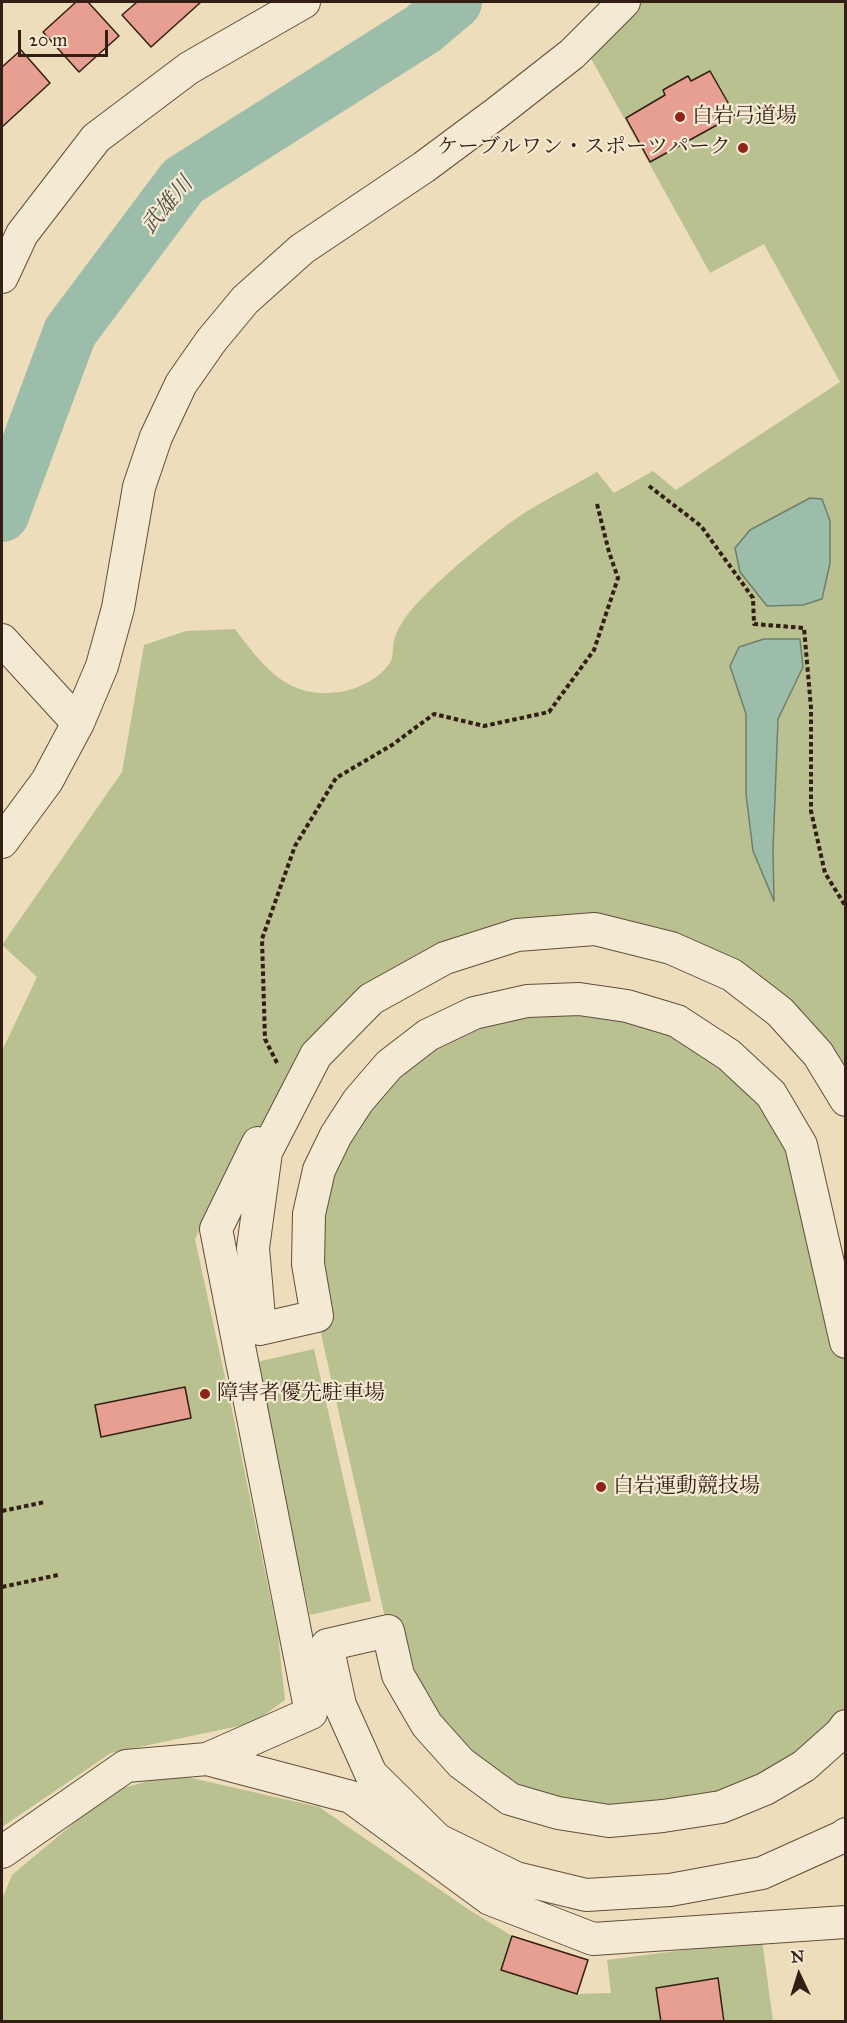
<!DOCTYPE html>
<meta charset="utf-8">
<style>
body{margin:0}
#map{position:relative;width:847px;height:2023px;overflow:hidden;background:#eeddba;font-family:"IM FELL Great Primer",serif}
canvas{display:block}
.frame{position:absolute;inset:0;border:3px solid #331e14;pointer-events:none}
.north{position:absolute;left:769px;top:1945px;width:60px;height:60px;-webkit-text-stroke:4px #f4e9d2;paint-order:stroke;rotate:356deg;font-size:16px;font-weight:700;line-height:24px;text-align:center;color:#331e14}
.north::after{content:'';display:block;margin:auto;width:21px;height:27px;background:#331e14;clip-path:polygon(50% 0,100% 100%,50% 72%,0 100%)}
.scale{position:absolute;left:18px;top:30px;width:90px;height:27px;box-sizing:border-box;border:3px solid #331e14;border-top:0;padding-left:8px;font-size:18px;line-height:21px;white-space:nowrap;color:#331e14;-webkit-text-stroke:4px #f4e9d2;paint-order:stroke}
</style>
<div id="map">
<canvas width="847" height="2023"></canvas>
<div class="frame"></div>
<div class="north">N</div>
<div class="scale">20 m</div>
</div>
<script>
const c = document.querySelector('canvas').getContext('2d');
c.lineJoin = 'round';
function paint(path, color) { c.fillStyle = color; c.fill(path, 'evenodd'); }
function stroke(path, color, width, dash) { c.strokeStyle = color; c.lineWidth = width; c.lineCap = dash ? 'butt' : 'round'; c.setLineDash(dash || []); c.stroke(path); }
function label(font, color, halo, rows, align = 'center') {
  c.font = font + ' "IM FELL Great Primer","Noto Serif JP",serif'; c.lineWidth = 4.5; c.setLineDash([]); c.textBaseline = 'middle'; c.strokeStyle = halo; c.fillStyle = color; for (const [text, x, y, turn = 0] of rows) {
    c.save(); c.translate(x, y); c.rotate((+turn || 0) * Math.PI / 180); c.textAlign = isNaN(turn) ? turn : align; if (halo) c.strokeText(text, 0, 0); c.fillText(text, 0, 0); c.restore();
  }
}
const green = new Path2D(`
 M638,2H845V1100L818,1054L671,948L517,935L371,999L266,1152L246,1138L195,1239L232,1410L278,1635L285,1700L253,1723L111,1753L2,1827V1051L37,977L2,945L122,772L144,645L186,631L235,629C265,669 290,702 345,691C362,687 379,678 390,663C394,657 392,648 394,641C399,621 416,604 430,590C454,567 481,545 507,525C533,505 568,489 597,472L614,493L653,471L676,490L840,382L764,244L710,273L588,53Z
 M627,1006L771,1094L845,1342V1726L765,1789L609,1821L461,1763L388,1631L317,1316L309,1214L358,1101L474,1013Z
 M314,1349L371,1601L310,1615L252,1363Z
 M174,1774L319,1807L468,1909L512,1936L501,1970L577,1994L611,1993L607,1960L762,1940L773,2021L2,2022V1899L12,1875L112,1791Z`);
const water = new Path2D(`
 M810,498L822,499L830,521V563L822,599L803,605L767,606L740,572L735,548L750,530Z
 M764,639H800L803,667L778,719L773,850L774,901L753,851L746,794V714L730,666L739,647Z`);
const river = new Path2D(`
 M2,515L70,332L183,181L423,29L455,2`);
const building = new Path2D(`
 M76,2H88L119,36L79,72L43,32Z
 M137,2H201L151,47L122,15Z
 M21,50L50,83L2,127V67Z
 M710,71L735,115L650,162L626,118L665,95L663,90L688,76L691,81Z
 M185,1387L191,1418L101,1437L95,1405Z
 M512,1936L588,1960L577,1994L501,1970Z
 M718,1978L724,2022H661L656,1988Z`);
const path = new Path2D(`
 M649,486L701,526L753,598L754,624L804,628L811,708V811L825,873L846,907
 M277,1063L265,1039L262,939L295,846L336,778L392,745L434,714L484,726L549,712L594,650L618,578L609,552L597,504
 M2,1511L45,1502
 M2,1587L58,1575`);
const minor = new Path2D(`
 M2,277L22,234L96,138L189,68L304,2
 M2,640L78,723
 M2,842L47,781L78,723L102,666L118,608L139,487L156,437L181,384L211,341L245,300L302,249L424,167L498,112L572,54L624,2
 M846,1100L818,1054L780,1012L732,975L671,948L595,929L517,935L445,958L371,999L316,1055L266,1152L253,1248L260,1329L317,1316L308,1264L309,1214L319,1170L336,1135L358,1101L389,1065L428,1035L474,1013L527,1001L579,999L627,1006L677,1021L729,1055L771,1094L801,1145L846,1342
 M846,1726L840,1734L804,1766L765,1789L721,1807L663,1816L609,1821L558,1813L510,1799L461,1763L427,1725L398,1675L388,1631L327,1645L340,1705L371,1774L438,1840L516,1878L586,1895L670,1890L762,1873L842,1837L846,1834
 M207,1759L351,1797L490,1899L593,1939L846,1922
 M2,1852L126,1766L207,1759L311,1713L216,1229L258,1143`);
const markers = [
 [680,117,6,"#8f2418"],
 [743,148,6,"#8f2418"],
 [205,1394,6,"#8f2418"],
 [601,1487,6,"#8f2418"]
];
const poiNames = [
 ["白岩弓道場",692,117],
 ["ケーブルワン・スポーツパーク",731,148,"right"],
 ["障害者優先駐車場",217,1394],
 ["白岩運動競技場",613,1487]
];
const waterNames = [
 ["武雄川",168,206,-50]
];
paint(green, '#b9c190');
paint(water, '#9bbdaa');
stroke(water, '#717d6e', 1.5);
stroke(river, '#9bbdaa', 54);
paint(building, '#e69f90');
stroke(building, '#331e14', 1.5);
stroke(minor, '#624e3e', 34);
stroke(path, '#331e14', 4, [4.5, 3]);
stroke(minor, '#f4e9d2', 32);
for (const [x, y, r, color] of markers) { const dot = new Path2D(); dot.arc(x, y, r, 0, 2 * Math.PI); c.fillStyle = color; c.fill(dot); stroke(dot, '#f4e9d2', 2); }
label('21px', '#331e14', '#f4e9d2', poiNames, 'left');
label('italic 22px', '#524e41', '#f4e9d2', waterNames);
</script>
